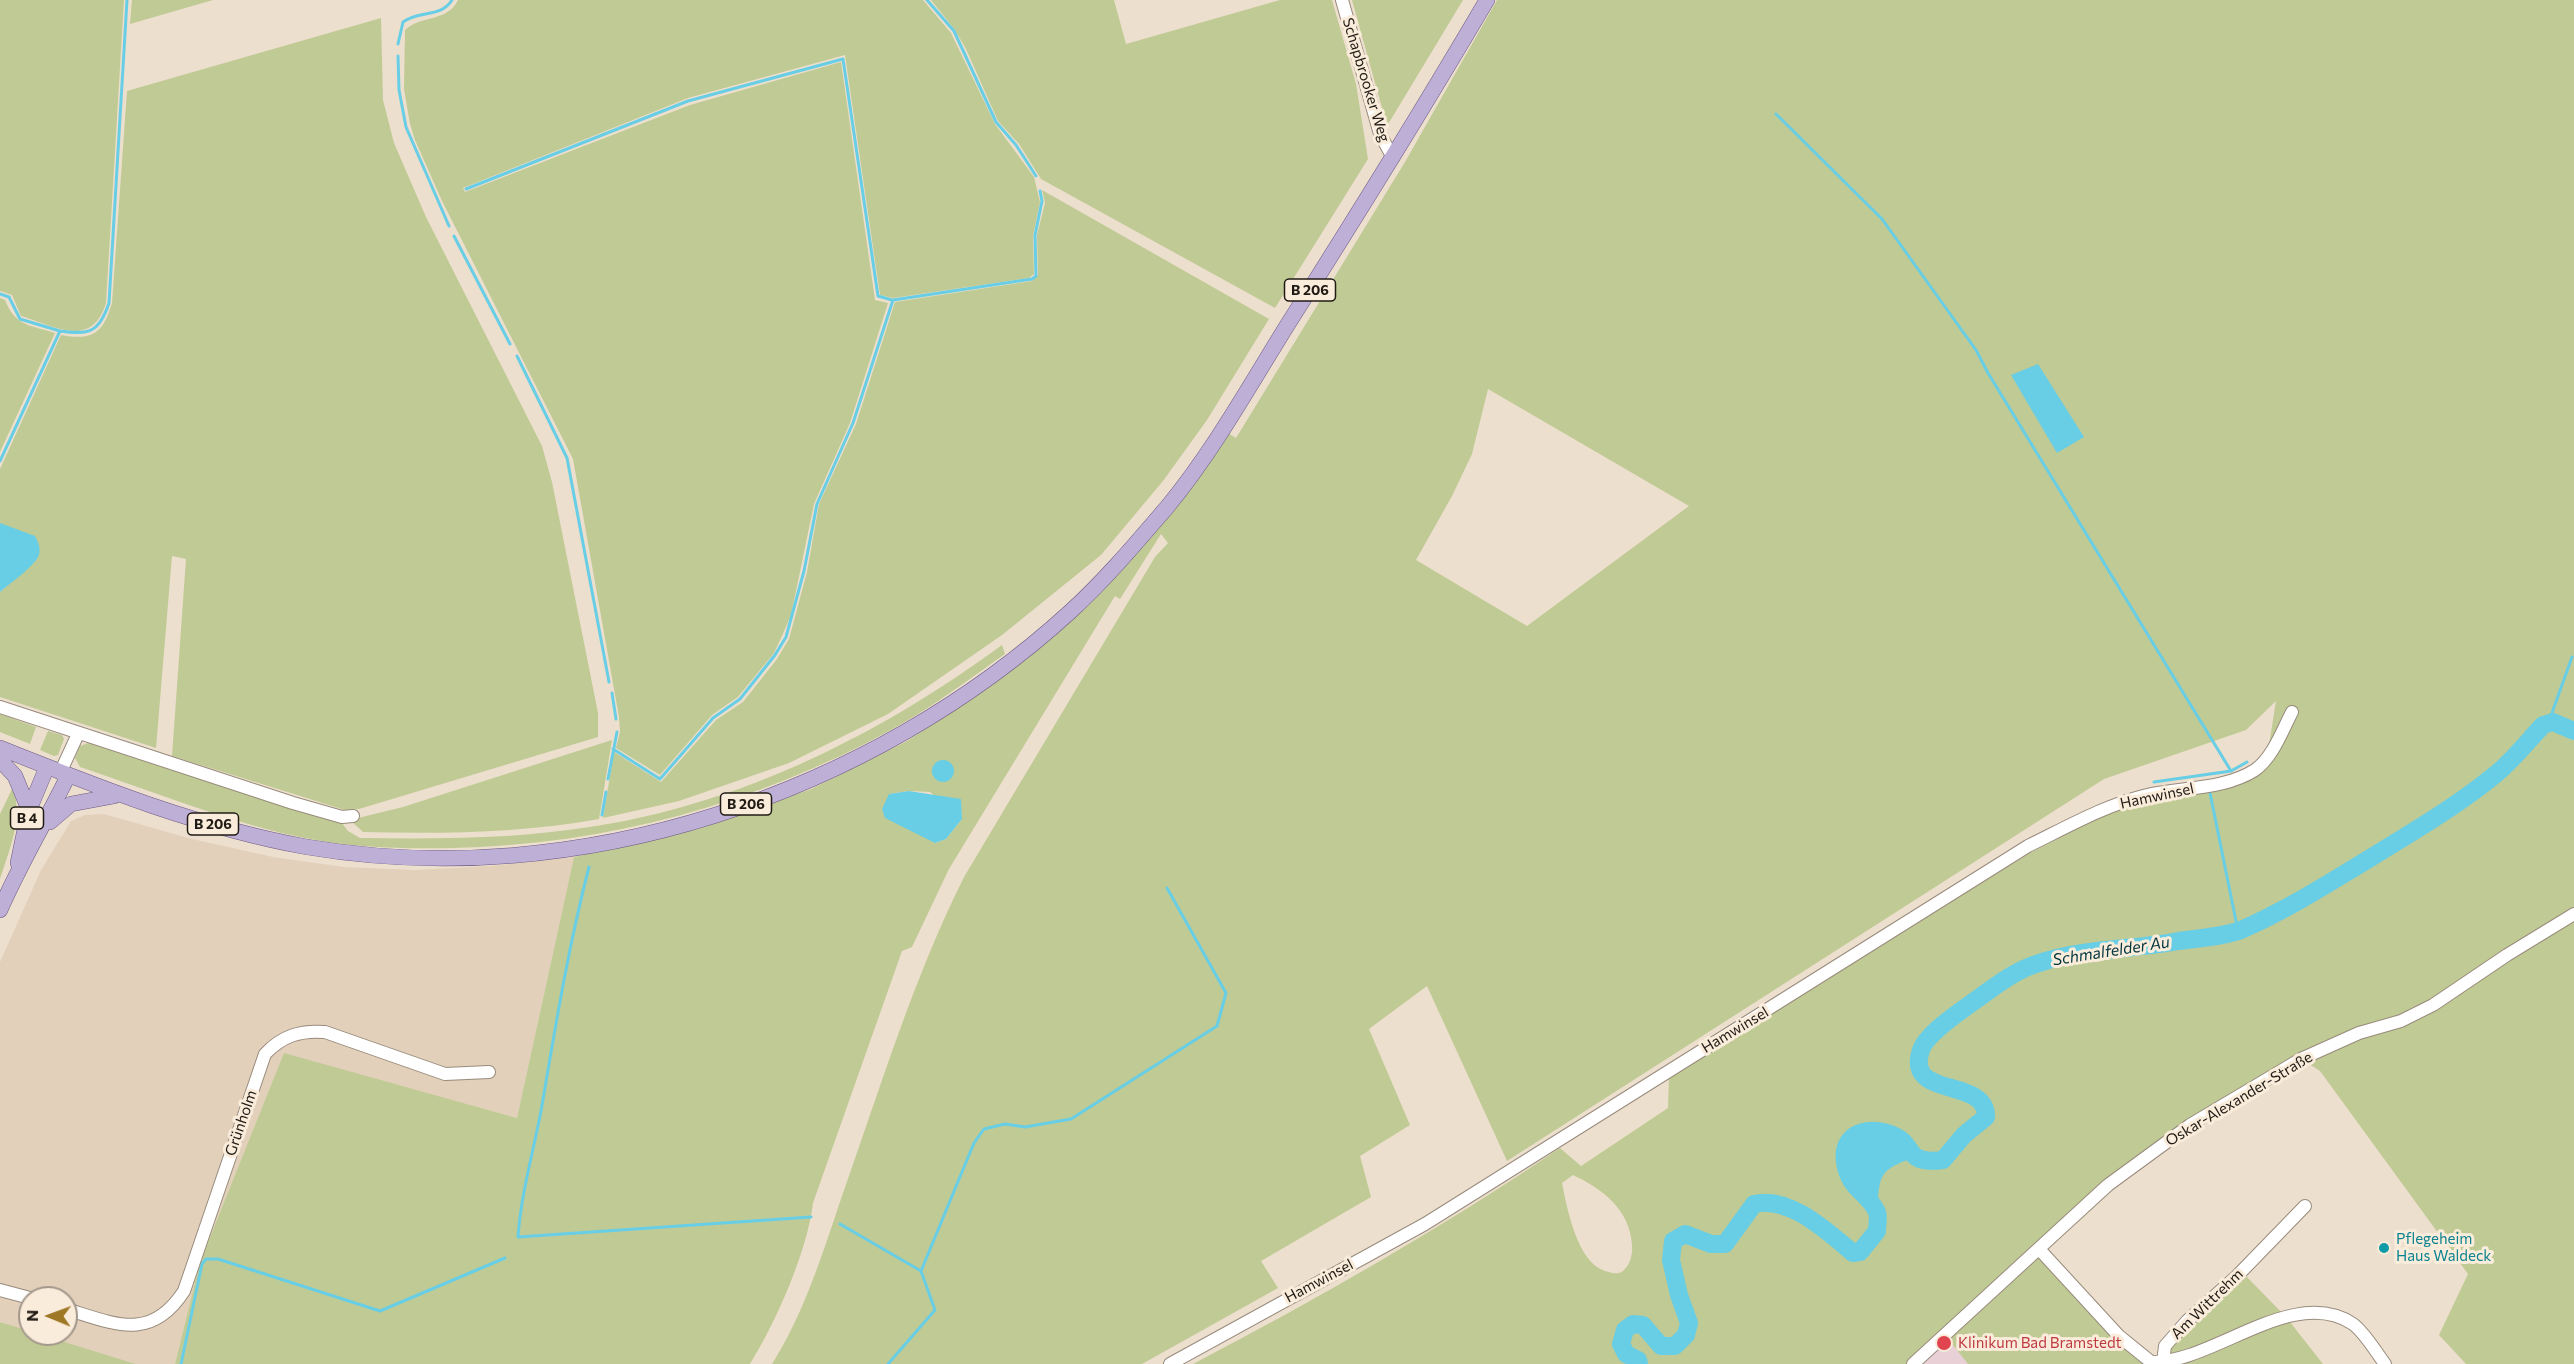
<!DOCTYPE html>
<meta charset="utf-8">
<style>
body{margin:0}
#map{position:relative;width:2574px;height:1364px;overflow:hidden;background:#eddfce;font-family:Commissioner,sans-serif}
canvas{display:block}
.north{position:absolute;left:18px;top:1286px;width:60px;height:60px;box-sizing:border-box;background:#faecdb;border:2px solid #a3988c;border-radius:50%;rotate:271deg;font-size:16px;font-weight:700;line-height:24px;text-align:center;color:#201b15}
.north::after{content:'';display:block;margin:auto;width:21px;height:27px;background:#9e7825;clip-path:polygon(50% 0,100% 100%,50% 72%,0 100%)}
</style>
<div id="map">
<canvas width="2574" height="1364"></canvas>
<div class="north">N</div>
</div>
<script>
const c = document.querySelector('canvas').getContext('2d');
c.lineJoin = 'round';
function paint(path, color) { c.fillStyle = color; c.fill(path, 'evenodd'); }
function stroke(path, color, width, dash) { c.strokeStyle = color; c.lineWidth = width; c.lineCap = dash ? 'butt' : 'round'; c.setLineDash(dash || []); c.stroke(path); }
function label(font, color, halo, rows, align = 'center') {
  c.font = font + ' Commissioner,sans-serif'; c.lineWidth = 6; c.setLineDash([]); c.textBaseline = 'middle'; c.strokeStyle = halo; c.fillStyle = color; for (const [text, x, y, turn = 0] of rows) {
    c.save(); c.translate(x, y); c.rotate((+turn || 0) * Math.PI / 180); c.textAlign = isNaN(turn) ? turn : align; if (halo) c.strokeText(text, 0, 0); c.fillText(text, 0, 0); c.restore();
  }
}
const built = new Path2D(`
 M104,814L192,839L273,857L344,867L415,870L491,866L574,857L517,1118L284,1054L200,1262L175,1364H136L39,1334H66V1298H30V1331L0,1322V962L41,870L71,821L85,815Z`);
const medical = new Path2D(`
 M1945,1335L1969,1364H1913Z`);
const green = new Path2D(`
 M0,0H124L106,303C92,349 56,327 21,316L12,295L0,291Z
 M132,0H213L130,24Z
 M458,0H923L951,33L995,124L1034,177L1040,202L1033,236L1034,274L1029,278L893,298L880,295L845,55L688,98L463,188L465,192L690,105L841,62L875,300L888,303L850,423L814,504L791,615L782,636L774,653L738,697L712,715L660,775L616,748L620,732L619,717L573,459L442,201L415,140L410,124L404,89L405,30C421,15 448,22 458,0Z
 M931,0H1114L1126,44L1280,0H1332L1356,84L1368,159L1275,308L1041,179L1019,144L998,121L966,49L955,30Z
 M1352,0H1463L1387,126Z
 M1497,0H2574V1364H2466L2439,1335L2468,1274L2320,1071L2301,1059L2108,1185L2036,1255L2117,1341L2146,1364H1968L1945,1335L1913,1364H1193C1319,1298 1442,1228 1560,1148L1581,1166L1668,1108L1669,1075L2030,853L2112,811L2150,800L2236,784L2265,770L2276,701L2246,730L2104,779L1507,1161L1427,986L1369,1029L1410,1125L1360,1156L1371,1197L1261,1261L1278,1288L1142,1364H772C804,1314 823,1252 842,1196C880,1089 913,979 964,877L1155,557L1168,543L1161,534L1120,599L1115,596L949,869L912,947L902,951L813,1203C807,1252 776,1322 750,1364H175L200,1262L284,1053L517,1118L574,857L698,829L811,789L907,741L970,700L1037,650L1098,595L1228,433L1236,438L1405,162ZM1488,389L1689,506L1527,626L1416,560L1452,496L1472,454ZM909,791L930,792L962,819L946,839L935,843L889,794ZM1573,1175C1603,1189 1630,1210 1632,1245C1633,1254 1630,1265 1623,1271C1618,1275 1611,1273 1605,1271C1577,1262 1567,1208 1562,1183Z
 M381,18L383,100L394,143L426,217L542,446L552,482L598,713V737L359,809L345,810L172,756L186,559L172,556L156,748L0,697V592L34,562L0,523V469L61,335C93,341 103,333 112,303L127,91Z
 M1042,190L1269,319L1207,420L1163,481L1101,555L1002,635L888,714L789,763L679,801L603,818L614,752L661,782L716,720L743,702L777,659L789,639L807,572L819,504L856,424L895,302L1032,281L1038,275L1037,235L1045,203Z
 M0,298L5,300C15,326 30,325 55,333L0,452Z
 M1002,645L1005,654C968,680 931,708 891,730C756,804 606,845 452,848C404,849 357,848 310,839C232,824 155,792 80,767L75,758L80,746L88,743L98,744L339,819L348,831L360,838C429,839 499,839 568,830C727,811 874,739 1002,645Z
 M0,714L36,727L30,744L0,732Z
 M48,731L62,735L64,739L58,755L54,756L40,750Z
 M612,740L599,819C521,833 442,834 363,832L350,820L403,807Z
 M13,787C23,819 10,848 0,879V814Z
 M2245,1275L2286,1317L2323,1364H2157L2166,1347Z
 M0,1322L30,1331V1334H39L136,1364H0Z`);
const water = new Path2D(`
 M2038,364L2084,437L2057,453L2011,375Z
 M0,523L35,536C38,542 41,548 39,555C35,566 9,584 0,592Z
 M932 771a11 11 0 1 1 22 0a11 11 0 1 1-22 0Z
 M909,791L961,799L962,819L946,839L935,843L885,818L882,809L889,794Z
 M1878,1129L1901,1139L1916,1157C1878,1170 1880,1174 1877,1213C1868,1202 1853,1189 1847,1177C1834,1149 1852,1131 1878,1129Z`);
const stream = new Path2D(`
 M927,0L954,31L996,122L1016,145L1036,176
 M398,44L403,22C419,10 441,18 452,0
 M398,56L399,90L406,127L449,226
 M1776,114L1882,219L1976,350L1988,373L2231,771
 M466,189L688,101L843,59L878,296L892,300
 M454,236L510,344
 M0,294L9,297L20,319L60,331L0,461
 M60,331C89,335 99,333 109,303L127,0
 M517,356L567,458L609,682
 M612,693L616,719
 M2548,724L2572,657
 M613,749L660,779L713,718L740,699L775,655L786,637L804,571L817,504L853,423L893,300L1032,279L1036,276L1035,235L1042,201L1040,191
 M608,779L617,732
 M2154,782L2231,771L2247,762
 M2210,793L2238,931
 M602,815L606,792
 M589,867C568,948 555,1029 541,1111C533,1153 521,1194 518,1237L811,1217
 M840,1224L921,1271L935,1310L888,1364
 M921,1271L974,1143L984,1129L1005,1124L1025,1127L1071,1119L1217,1026L1226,993L1167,888
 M181,1364L202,1264L206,1259H218L380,1311L505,1258`);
const river = new Path2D(`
 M1639,1364L1638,1360L1626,1354L1621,1344L1625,1330L1633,1324L1643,1325L1661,1346H1675L1686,1335L1689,1323L1679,1295L1671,1260L1673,1241L1685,1234L1711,1244H1725L1754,1204C1789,1195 1828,1232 1853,1253L1860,1252L1877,1231C1877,1226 1879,1217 1877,1212C1868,1192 1849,1190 1845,1162C1840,1128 1878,1124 1900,1139C1907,1143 1909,1152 1916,1157C1924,1162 1934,1161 1943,1160L1964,1135L1986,1117C1987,1076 1904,1100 1921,1050C1926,1035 1954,1016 1966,1007C1988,992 2011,972 2036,964C2082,948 2131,950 2179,941C2198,938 2223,937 2241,930C2287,910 2329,883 2372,857C2414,831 2457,806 2496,774C2513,760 2528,741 2543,725L2553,722L2574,731`);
const minor = new Path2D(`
 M1342,0L1380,134L1393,158
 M0,707L293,803L342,817L353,816
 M60,773L78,734
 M2039,1249L2119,1336L2151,1362C2212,1364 2293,1284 2353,1324C2365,1333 2376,1352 2385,1364
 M0,1290L30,1298
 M66,1309C115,1324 151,1342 184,1291L265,1054C282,1036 300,1030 325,1032L445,1074L489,1072
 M2163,1362L2165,1346L2187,1321L2237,1276L2305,1206
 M1170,1364L1425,1224L2028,846C2067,827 2105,805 2147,795C2181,787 2224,790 2255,770C2273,757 2282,731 2292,712
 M1913,1364L2108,1185L2190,1125L2301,1059L2359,1033L2401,1021L2433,1005L2507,955L2574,914`);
const major = new Path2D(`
 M0,748C100,788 201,828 307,847C578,893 870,795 1071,611C1106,579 1137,542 1168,506C1214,450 1250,385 1288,324C1356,217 1423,109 1487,0
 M0,760L15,776L29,810
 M50,822L71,804L114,796
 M18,863L29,810L47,767
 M0,910C20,864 46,821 68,776`);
const markers = [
 [2384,1248,6,"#0f9aa8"],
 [1944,1343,8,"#e0444e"]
];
const shields = [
 [1310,290,51],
 [746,804,51],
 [27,818,33],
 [213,824,51]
];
const shieldNames = [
 ["B 206",1310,290],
 ["B 206",746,804],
 ["B 4",27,818],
 ["B 206",213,824]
];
const streetNames = [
 ["Schapbrooker Weg",1366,80,73],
 ["Hamwinsel",2157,796,-12],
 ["Hamwinsel",1735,1030,-31],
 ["Oskar-Alexander-Straße",2239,1099,-31],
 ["Grünholm",241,1123,-71],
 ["Hamwinsel",1319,1281,-28],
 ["Am Wittrehm",2207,1304,-44]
];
const cultureNames = [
 ["Pflegeheim",2396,1239],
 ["Haus Waldeck",2396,1256]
];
const healthNames = [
 ["Klinikum Bad Bramstedt",1958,1343]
];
const waterNames = [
 ["Schmalfelder Au",2111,951,-9]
];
paint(built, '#e3d0bb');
paint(medical, '#e9d0d6');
paint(green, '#c0ca94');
paint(water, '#68cee5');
stroke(stream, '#68cee5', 3);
stroke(river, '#68cee5', 18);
stroke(minor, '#988b7c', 14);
stroke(major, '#6b5882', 16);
stroke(minor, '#fff', 12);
stroke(major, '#beafd7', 15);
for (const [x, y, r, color] of markers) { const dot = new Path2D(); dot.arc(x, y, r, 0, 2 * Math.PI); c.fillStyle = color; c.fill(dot); stroke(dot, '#faecdb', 2); }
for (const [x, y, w] of shields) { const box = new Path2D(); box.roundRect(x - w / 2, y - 11, w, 22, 4.5); c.fillStyle = '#faecdb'; c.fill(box); stroke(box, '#201b15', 1.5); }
label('bold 14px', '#201b15', null, shieldNames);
label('15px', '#201b15', '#faecdb', streetNames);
label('15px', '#0d838f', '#faecdb', cultureNames, 'left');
label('15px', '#be3a42', '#faecdb', healthNames, 'left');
label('italic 16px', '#01343e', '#faecdb', waterNames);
</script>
